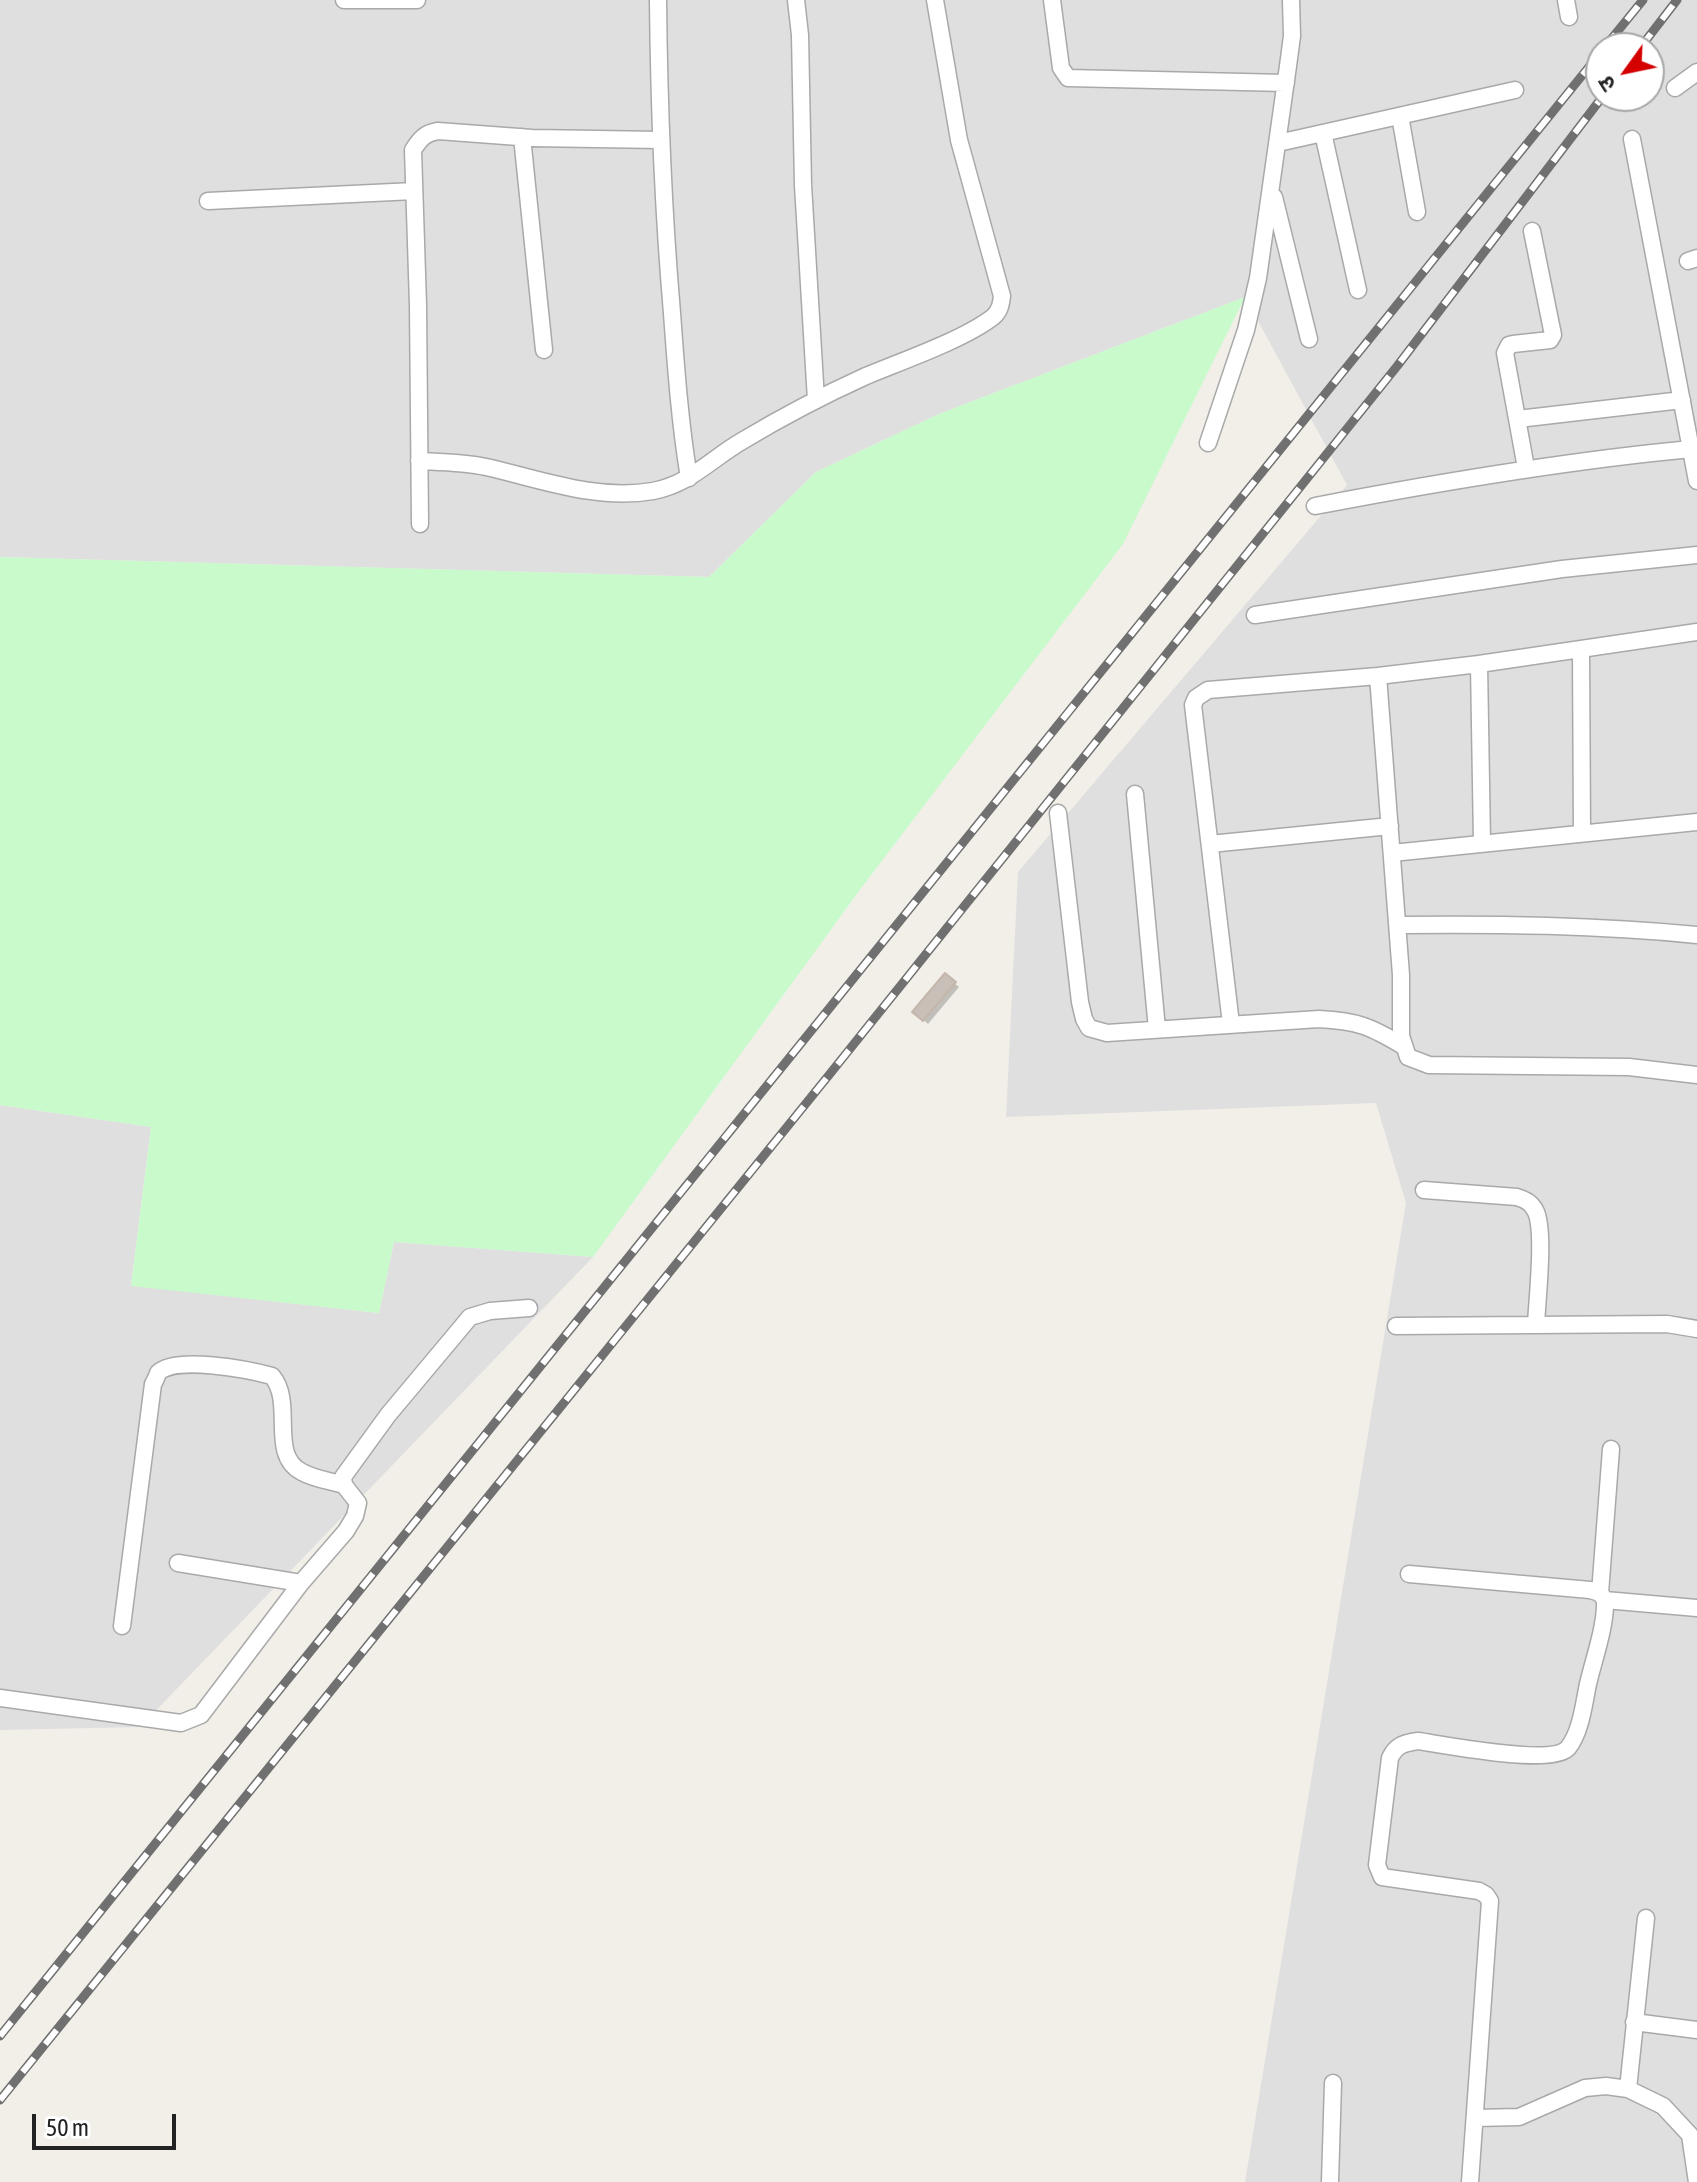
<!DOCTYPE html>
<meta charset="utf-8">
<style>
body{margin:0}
#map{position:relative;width:1697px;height:2182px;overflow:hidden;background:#f2efe9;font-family:"Asap Condensed","Noto Sans Devanagari",sans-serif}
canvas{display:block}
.north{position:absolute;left:1585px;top:32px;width:80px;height:80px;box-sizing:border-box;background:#fff;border:2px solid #a7a7a7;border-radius:50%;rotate:237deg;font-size:22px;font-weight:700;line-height:32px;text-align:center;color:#222}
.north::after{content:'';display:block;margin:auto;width:28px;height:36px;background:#d40000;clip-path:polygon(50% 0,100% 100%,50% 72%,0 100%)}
.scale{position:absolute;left:32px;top:2114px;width:144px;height:36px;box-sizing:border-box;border:4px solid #222;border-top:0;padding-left:10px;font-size:24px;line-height:28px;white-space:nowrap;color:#222;-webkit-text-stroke:6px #fff;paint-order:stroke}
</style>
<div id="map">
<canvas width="1697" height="2182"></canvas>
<div class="north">उ</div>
<div class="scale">50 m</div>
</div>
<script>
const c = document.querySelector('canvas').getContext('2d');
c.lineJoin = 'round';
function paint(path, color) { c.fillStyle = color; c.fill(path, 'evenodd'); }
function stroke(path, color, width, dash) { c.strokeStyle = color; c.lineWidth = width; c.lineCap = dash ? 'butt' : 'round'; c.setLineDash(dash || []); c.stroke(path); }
const residential = new Path2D(`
 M0,0H1697V2182H1245L1406,1203L1376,1103L1006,1117L1018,872L1347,485L1245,297L939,414L816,472L709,577L0,557ZM1601,48H1649V96H1601Z
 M0,1105L151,1127L131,1285L379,1313L394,1242L593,1257L140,1727L0,1730Z`);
const park = new Path2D(`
 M1245,297L1123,544L859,891L593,1257L394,1242L379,1313L131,1286L151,1127L0,1105V557L709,577L816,472L939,414Z`);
const shadow = new Path2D(`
 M945,976L959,987L928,1024L915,1012Z`);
const building = new Path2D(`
 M945,973L956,982L923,1021L912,1012Z`);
const minor = new Path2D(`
 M344,0H417
 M658,0C659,105 663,209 672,313C676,369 680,423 689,478
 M796,0L800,35L803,185L816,400
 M1052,0L1061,68L1068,78L1286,83
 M1566,0L1569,17
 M1675,88L1697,72
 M1400,116L1417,212
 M1323,133L1358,290
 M522,137L544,350
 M1632,139L1697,481
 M1278,143L1515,90
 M1274,197L1309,339
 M208,201L414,191
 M1688,261L1697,258
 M1518,419L1682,400
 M1208,443L1246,330L1258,278L1288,66L1292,36L1291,0
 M419,461C441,462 464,462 486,467C540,479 596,501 653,491C690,484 711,459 742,441C782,417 824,395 866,376C902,361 963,340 993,317C1000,311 1001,304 1002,296L959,140L935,0
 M1526,468L1505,353L1509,345L1513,344L1550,340L1553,335L1532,231
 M1315,506C1440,482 1564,461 1691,449
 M420,524L418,305L413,150C420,139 425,133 438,131L532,138L660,140
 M1255,615L1562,569L1697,555
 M1581,651L1582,833
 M1378,676L1401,975V1036L1408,1057L1429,1065L1629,1067L1697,1075
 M1135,794L1157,1029
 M1058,813L1080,1002L1084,1019L1089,1028L1107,1033L1319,1019C1357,1021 1370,1026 1403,1046
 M1482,843L1479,664L1697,632
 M1210,844L1390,826
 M1392,853L1697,822
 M1398,925C1498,924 1597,925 1697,935
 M1231,1024L1193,705L1196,698L1208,690L1378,676L1479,664
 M1424,1190L1517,1197C1526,1200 1532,1203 1536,1212C1545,1233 1537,1300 1536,1325
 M1396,1326L1667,1324L1697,1329
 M178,1563L301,1583
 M1409,1574L1590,1590L1600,1593L1605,1600C1606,1626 1594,1658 1588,1684C1584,1703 1581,1732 1568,1748C1552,1766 1445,1745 1418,1741C1404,1743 1396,1745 1390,1758L1377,1865L1382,1877L1479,1891L1486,1895L1490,1901L1470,2182
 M1600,1593L1611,1449
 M1605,1600L1697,1608
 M122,1626L153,1384C154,1383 158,1374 158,1373C175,1355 250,1370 272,1376C295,1403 268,1455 302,1472C314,1479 331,1481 344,1485
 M0,1698L181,1723L201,1715L301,1583L346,1531L355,1516L358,1503L344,1485L343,1477L388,1415L470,1317L490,1311L529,1308
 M1634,2022L1697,2030
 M1628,2089L1646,1918
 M1475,2118L1519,2117L1585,2088L1606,2086L1628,2089L1663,2106L1690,2135L1697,2182
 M1330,2182L1333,2083`);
const rail = new Path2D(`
 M1604,48L1643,0
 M1640,48L1677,0
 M0,2036L1601,52
 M0,2100L829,1075L1398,365L1603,96`);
paint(residential, '#e0dfdf');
paint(park, '#c8facc');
paint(shadow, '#0003');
paint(building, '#c7bfb8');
stroke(building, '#c4b6ab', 2);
stroke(minor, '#a9a9a9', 19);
stroke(minor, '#fff', 16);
stroke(rail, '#707070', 9);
stroke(rail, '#fff', 6, [18]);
</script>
